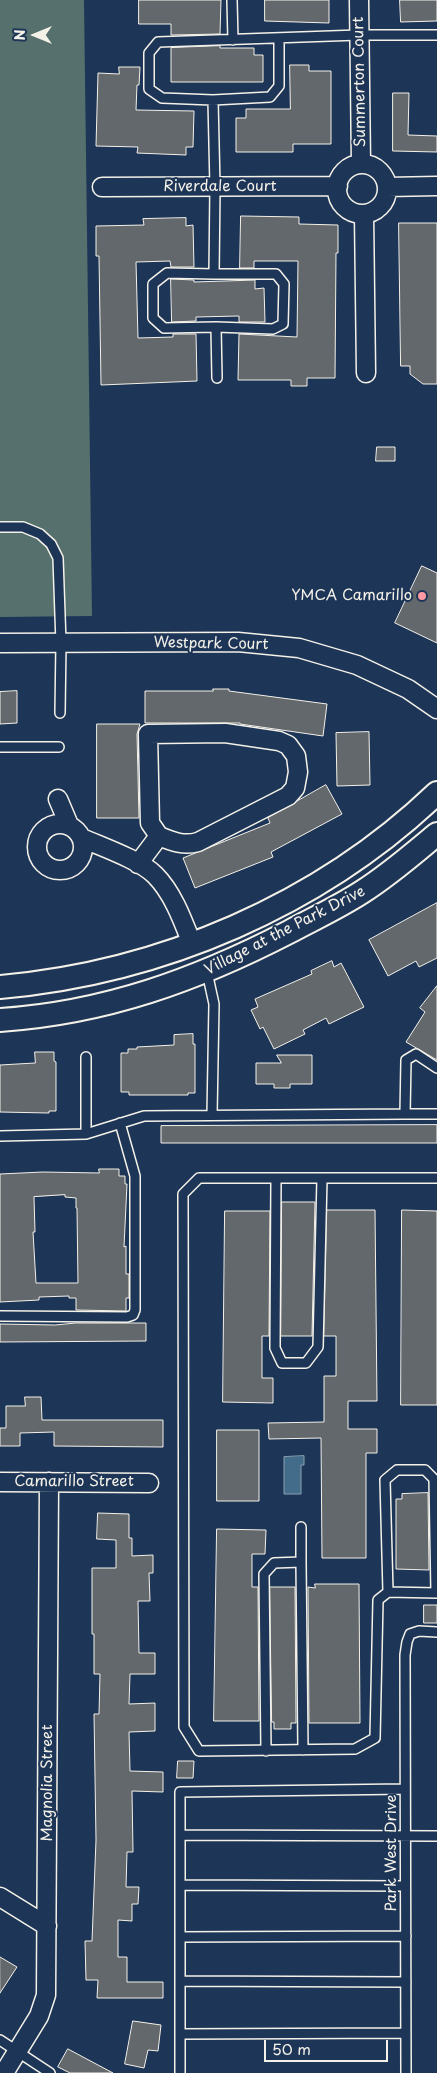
<!DOCTYPE html>
<style>
body{margin:0}
#map{position:relative;width:437px;height:2073px;overflow:hidden;background:#1d3557;font-family:"Playpen Sans",sans-serif}
canvas{display:block}
.north{position:absolute;left:10px;top:10px;width:50px;height:50px;-webkit-text-stroke:4px #1d3557;paint-order:stroke;rotate:270deg;font-size:14px;font-weight:700;line-height:20px;text-align:center;color:#f4f1e8}
.north::after{content:'';display:block;margin:auto;width:18px;height:22px;background:#f4f1e8;clip-path:polygon(50% 0,100% 100%,50% 72%,0 100%)}
.scale{position:absolute;left:264px;top:2040px;width:124px;height:22px;box-sizing:border-box;border:2px solid #f4f1e8;border-top:0;padding-left:6px;font-size:15px;line-height:18px;white-space:nowrap;color:#f4f1e8;-webkit-text-stroke:4px #1d3557;paint-order:stroke}
</style>
<div id="map">
<canvas width="437" height="2073"></canvas>
<div class="north">N</div>
<div class="scale">50 m</div>
</div>
<script>
const c = document.querySelector('canvas').getContext('2d');
c.lineJoin = 'round';
function paint(path, color) { c.fillStyle = color; c.fill(path, 'evenodd'); }
function stroke(path, color, width, dash) { c.strokeStyle = color; c.lineWidth = width; c.lineCap = dash ? 'butt' : 'round'; c.setLineDash(dash || []); c.stroke(path); }
function label(font, color, halo, rows, align = 'center') {
  c.font = font + ' "Playpen Sans",sans-serif'; c.lineWidth = 4; c.setLineDash([]); c.textBaseline = 'middle'; c.strokeStyle = halo; c.fillStyle = color; for (const [text, x, y, turn = 0] of rows) {
    c.save(); c.translate(x, y); c.rotate((+turn || 0) * Math.PI / 180); c.textAlign = isNaN(turn) ? turn : align; if (halo) c.strokeText(text, 0, 0); c.fillText(text, 0, 0); c.restore();
  }
}
const green = new Path2D(`
 M0,0H84L92,616L0,617Z`);
const water = new Path2D(`
 M304,1456V1465H301V1494H284V1457Z`);
const building = new Path2D(`
 M139,0H221L220,34L171,35V24H139Z
 M265,0H329V23L265,21Z
 M400,0H437V21L401,22Z
 M220,46V48H254V55H263V82H171V48Z
 M290,65H309V71H331V144H293V152H236V118H246V109H290Z
 M119,67H140L139,85H137L136,110L194,111L193,147H186V155L137,153L138,147L96,146L98,73L119,74Z
 M393,93H409L408,135L437,136V152L393,151Z
 M241,216L299,217V224L338,225V253H336L335,378H307V386H291V380H238L239,334L297,337L298,261H254V268H240Z
 M186,218V226L193,225L194,267H171L170,261L136,262L138,338L173,337V334H196L197,381L101,385L99,256H96V226L144,225L143,219Z
 M399,223H437V384H423L410,374V366H401Z
 M171,279L194,280V282L255,280V289L264,288L265,322H239V316L196,317V321L172,322Z
 M377,447H395V461H376Z
 M422,566L437,573V643L395,623Z
 M213,689H229V691L327,704L323,736L240,724V723H145V691H213Z
 M17,691V723L0,724V692Z
 M97,724H140L137,734L139,818H97Z
 M369,732L370,785L337,786L336,733Z
 M326,785L342,814L271,852L273,857L195,888L183,858L270,823L268,818Z
 M437,903V958L419,967L416,961L388,976L369,940Z
 M332,961L334,967L341,963L364,1007L329,1024L326,1018L303,1030L305,1034L274,1049L263,1027L260,1029L251,1010L258,1007L255,999L312,974L311,971Z
 M437,986V1060L406,1042L425,1012L420,1008Z
 M193,1034V1044H195V1093H188V1095H129V1092H121V1053H128V1049H137V1047L174,1045V1035Z
 M35,1052H54V1061L56,1062V1111H49V1113L0,1112V1065L35,1063Z
 M277,1055H312V1084H290V1088H274V1084H256V1063H281Z
 M437,1125V1143H161V1126Z
 M99,1169H119V1176H125V1184H127L124,1247L126,1246V1274H129V1298H126V1311L76,1310V1298H69V1296L39,1297V1300L0,1302V1174L43,1172L99,1173ZM65,1195V1197L76,1198V1208H77L78,1283H36L33,1232H35L34,1197Z
 M282,1202H315L312,1336H281Z
 M327,1210H375L377,1401H348V1429H377V1453H366V1558H322L321,1438L269,1439L268,1423L324,1422V1376H336V1336H324Z
 M402,1210L437,1211V1405H401Z
 M225,1211H270L269,1336H262V1378H273V1403L223,1402Z
 M76,1323H146V1341L0,1342V1324L55,1325Z
 M25,1397H41L42,1420H163V1447L54,1446V1432L20,1433V1446H0V1428H6V1406H25Z
 M217,1430H259V1501H217Z
 M428,1493L429,1570L396,1569V1499H402V1494Z
 M98,1513L129,1514V1538H132V1556L153,1555V1573H149L150,1601H138L139,1653H155V1674H130L129,1704L155,1703V1731L129,1732L130,1771L163,1772V1792L132,1791L133,1852H127L126,1887H139L138,1904H132V1921L118,1920V1957H127V1982H163V1998H97L98,1980H86L85,1941H92L96,1840L94,1714H99L100,1674H94V1634H92V1568H116V1540L97,1539Z
 M217,1529L266,1530L265,1554H252V1587H258L259,1721H214Z
 M315,1584H359L360,1723H309L308,1587L315,1588Z
 M270,1587H295L296,1723H291V1729H274V1722H272Z
 M424,1605H437V1623H424Z
 M178,1761H194L193,1778H177Z
 M0,1957L17,1967L0,1993Z
 M133,2021L161,2025L158,2051L148,2050L144,2068L125,2064Z
 M68,2049L113,2073H70L58,2067Z`);
const service = new Path2D(`
 M232,0L233,40
 M279,38V86L270,97L213,100L162,98L149,89V53L158,42L359,35H437
 M213,100L215,187L214,274L167,273L153,284V318L164,328L216,327L217,378
 M214,274H276L284,284L283,324L273,329L216,327
 M0,527H23L40,534L51,544L58,558L61,643L60,713
 M0,747H59
 M207,972L214,1004L212,1115
 M437,1068L416,1054L406,1060L405,1114H437
 M86,1134V1057
 M0,1136L86,1134L144,1116L405,1114
 M276,1178L275,1348L282,1363H306L318,1347L322,1178
 M437,1178H199L183,1194L184,1727L199,1751L355,1749L375,1738L378,1600L388,1592L437,1593
 M0,1316L127,1317L133,1315L135,1310V1176L120,1123
 M301,1562L303,1750
 M388,1592L385,1480L397,1470H425L434,1479L436,1593
 M266,1751L264,1574L274,1563L301,1562V1527
 M180,1835L437,1836
 M180,1885L405,1886
 M180,1937L406,1936
 M180,1981L406,1982
 M180,2034L406,2033
 M0,2040L50,2073
 M180,2073V1792L405,1789
 M406,2073L405,1655L407,1642L410,1634L419,1631L437,1632`);
const minor = new Path2D(`
 M359,0L361,164
 M337 189a25 25 0 1 1 50 0a25 25 0 1 1-50 0Z
 M102,187L338,186
 M387,187L437,186
 M364,214L366,373
 M0,643L238,642L299,648L357,665L408,689L437,709
 M58,799L69,825
 M37 847a23 23 0 1 1 46 0a23 23 0 1 1-46 0Z
 M82,838C102,847 140,860 155,875C173,893 183,921 192,944
 M138,864L159,836L150,823L148,734L225,733L279,741L288,745L296,756L298,772L295,788L288,796L198,842C184,846 173,842 159,836
 M0,1482L149,1483
 M0,1897L47,1926
 M4,2073L39,2016L46,1995L49,1482`);
const tertiary = new Path2D(`
 M0,987C161,973 320,905 437,793
 M0,1020C105,1013 196,980 289,932C313,919 339,907 362,892C389,875 413,854 437,834`);
const markers = [
 [422,596,5,"#ff9aa2"]
];
const streetNames = [
 ["Summerton Court",360,82,-91],
 ["Riverdale Court",220,187],
 ["Westpark Court",211,644,1],
 ["Village at the Park Drive",285,931,-27],
 ["Camarillo Street",74,1482],
 ["Magnolia Street",48,1783,-90],
 ["Park West Drive",392,1853,-90]
];
const poiNames = [
 ["YMCA Camarillo",412,596]
];
paint(green, '#55706d');
paint(water, '#436b8a');
stroke(water, '#8aa1b0', 1);
paint(building, '#63686d');
stroke(building, '#f4f1e8', 1);
stroke(service, '#f4f1e8', 12);
stroke(minor, '#f4f1e8', 21);
stroke(tertiary, '#f4f1e8', 26);
stroke(service, '#1d3557', 9);
stroke(minor, '#1d3557', 18);
stroke(tertiary, '#1d3557', 22);
for (const [x, y, r, color] of markers) { const dot = new Path2D(); dot.arc(x, y, r, 0, 2 * Math.PI); c.fillStyle = color; c.fill(dot); stroke(dot, '#1d3557', 2); }
label('15px', '#f4f1e8', '#1d3557', streetNames);
label('15px', '#f4f1e8', '#1d3557', poiNames, 'right');
</script>
